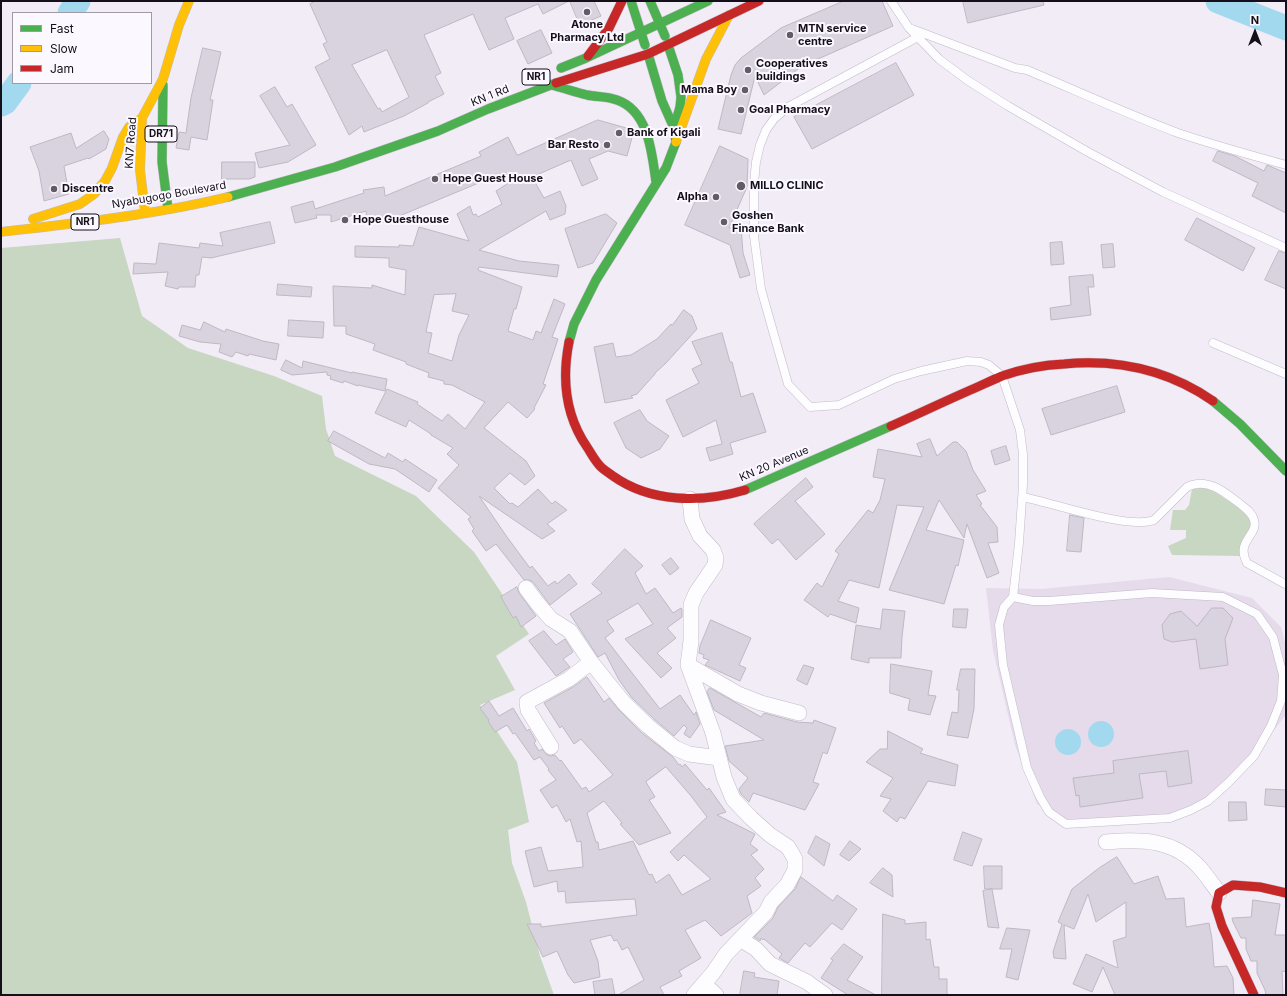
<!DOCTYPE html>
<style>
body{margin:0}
#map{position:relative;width:1287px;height:996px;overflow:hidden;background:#f2ecf7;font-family:Inter,sans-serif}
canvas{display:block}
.frame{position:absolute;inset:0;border:2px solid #150f1b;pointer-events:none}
.legend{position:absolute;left:12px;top:12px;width:140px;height:72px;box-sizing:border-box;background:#fbf8ff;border:1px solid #9f9ba4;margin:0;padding:5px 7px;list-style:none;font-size:12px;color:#150f1b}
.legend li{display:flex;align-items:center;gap:8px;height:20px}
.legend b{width:20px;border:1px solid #9f9ba4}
.north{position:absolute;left:1235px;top:12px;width:40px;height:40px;-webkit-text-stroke:3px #fbf8ff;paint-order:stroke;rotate:0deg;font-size:11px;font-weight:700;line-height:16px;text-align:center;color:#150f1b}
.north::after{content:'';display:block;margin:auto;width:14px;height:18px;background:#150f1b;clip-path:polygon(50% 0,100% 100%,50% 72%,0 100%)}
</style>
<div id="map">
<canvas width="1287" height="996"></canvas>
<div class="frame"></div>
<ul class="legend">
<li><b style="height:5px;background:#4caf50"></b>Fast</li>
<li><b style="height:5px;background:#ffc107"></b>Slow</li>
<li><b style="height:5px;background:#c62828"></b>Jam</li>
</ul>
<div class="north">N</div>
</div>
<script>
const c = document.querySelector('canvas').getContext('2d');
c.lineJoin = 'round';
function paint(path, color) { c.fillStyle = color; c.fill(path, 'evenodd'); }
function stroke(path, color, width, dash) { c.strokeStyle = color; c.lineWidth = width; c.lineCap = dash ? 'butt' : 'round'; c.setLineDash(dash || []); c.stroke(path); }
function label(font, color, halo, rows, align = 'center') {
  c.font = font + ' Inter,sans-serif'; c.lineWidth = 4; c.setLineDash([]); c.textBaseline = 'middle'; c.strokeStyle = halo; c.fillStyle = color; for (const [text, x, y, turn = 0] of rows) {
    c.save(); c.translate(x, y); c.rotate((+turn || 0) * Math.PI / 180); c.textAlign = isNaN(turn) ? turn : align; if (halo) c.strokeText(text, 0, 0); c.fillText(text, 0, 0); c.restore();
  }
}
const industrial = new Path2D(`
 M1169,577L1252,598L1281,627L1286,646V711L1285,716L1224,793L1199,807L1141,821L1060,819L1037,804L1015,745L993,650L986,588L1041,589Z`);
const green = new Path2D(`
 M120,238L142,316L188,348L274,376L322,396L326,429L335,456L416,496L474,552L529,634L496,656L515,690L480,705L517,762L529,822L508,830L512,863L526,902L540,956L554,995H1V248Z
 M1208,487L1247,513L1252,521L1241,556L1172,555L1168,546L1186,538V530H1170L1173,510H1185L1189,505L1192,489Z`);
const water = new Path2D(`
 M1088 734a13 13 0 1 1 26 0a13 13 0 1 1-26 0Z
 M1055 742a13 13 0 1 1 26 0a13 13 0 1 1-26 0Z`);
const river = new Path2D(`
 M1218,1L1286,28
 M70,13L78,1
 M1,104L5,102L19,83`);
const building = new Path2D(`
 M316,1H569L543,14L538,4L505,18L514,39L489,50L473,14L424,35L441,73L435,76L444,94L428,102V103L404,116L364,132L362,126L349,135L315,67L330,59L323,44L327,42L310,4ZM387,50L409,97L382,112L380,108L378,109L352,65Z
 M570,1H594L601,16L580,25Z
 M844,1H882L893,26L802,66L764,95L755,76L741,134L718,129L731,75L735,65L741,58L781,28Z
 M963,1H1043L1044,5L968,23Z
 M541,30L552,53L528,64L517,41Z
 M203,48L221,52L210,100H213L207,140L191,137L189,150L176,148L179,132L186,133L191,98Z
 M896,63L914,95L812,149L794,117Z
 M275,87L287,107L292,104L316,145L288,162L259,168L255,153L290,145L260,96Z
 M598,120L630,129L633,134L627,156L608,151L589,159L598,179L582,186L571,160L532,177L544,198L560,191L566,206L565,214L550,220L546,211L479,250L519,261L559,265L557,277L479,267L478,270L522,287L516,309H514L508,331L533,340L536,331L541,333L554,299L565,304L552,337L558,339L543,384L546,385L534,408L535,409L527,418L508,402L484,428L526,461L535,476L525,485L510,473L494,488L510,504L512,503L518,507L538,489L552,504L555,501L567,510L547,524L555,531L542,539L479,496L507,537L530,568L532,566L548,586L555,581L557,584L569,574L577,584L550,605L533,582L529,580H524L496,544L486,551L472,531L474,529L468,519L471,517L438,488L459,465L447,454L453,448L431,435V434L409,420L406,427L375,413L387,389L418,402L417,404L442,421L448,414L465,429L485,402L452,385L444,384V381L428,377L429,373L406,364V362L373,350L375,344L346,334V326H334L333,286L372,288V285L405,295L406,270L389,267V258L355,257V246L399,247V245L413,246L419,227L469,241L457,214L470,206L473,215L476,214L478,217L502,204L496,191L510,182L505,172L385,222L367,224L366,211L331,222V215H316L317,218L295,223L291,207L313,201L315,209L364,193L363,190L384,187L385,196L481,156L479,152L508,137L517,155ZM456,294L452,311L469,315L459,335L452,361L428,353L432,333L426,332L434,295Z
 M104,131L109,139L106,149L89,159L88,158L64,166L69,194L44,201L39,171L30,147L71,133L76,148Z
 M720,146L748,159L747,187L729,228L741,227L743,253L750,275L740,278L730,245L685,225Z
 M1218,151L1235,156L1264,171L1267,165L1286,173V213L1252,196L1258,183L1213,161Z
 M222,162H255V177L249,179H222Z
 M606,214L617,223L593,263L578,268L565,229Z
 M1197,218L1255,248L1243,271L1185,240Z
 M270,222L275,243L211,258L202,257L199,275H196L195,287H179L178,289L165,286L168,272L133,274L134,263L156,264L159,243L199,248L200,243L223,246L220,233Z
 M1062,242L1064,264L1051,265L1050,243Z
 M1113,244L1115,267L1103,268L1101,245Z
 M1279,251L1286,253V289L1265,280Z
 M1093,275L1094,287H1088L1091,315L1051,320L1050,308L1071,305L1069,277Z
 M278,284L312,287L311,297L277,295Z
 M684,310L692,316L697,329L665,364L655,373V374L637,394L631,396L633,398L605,403L594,347L613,343L616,357L631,355L657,339L671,324L672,325Z
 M289,320L324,322L323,338L288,336Z
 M204,322L225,332L226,329L263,341L279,344L276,360L249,354L248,356L236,352L232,357L219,352L221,344L200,342L179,336L182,325L200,330Z
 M722,333L730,362H732L741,397L753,393L766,432L730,443L733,454L710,461L706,448L722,444L716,420L683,437L666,400L699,383L692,369L702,364L692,342Z
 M286,360L302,368L303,361L352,373V372L387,379L385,391L358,385V386L344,381L343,383L330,379L331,376L327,375V372L292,375L281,370Z
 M1117,386L1125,412L1051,435L1042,409Z
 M640,410L647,421L669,436L660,449L641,458L626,448L614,423Z
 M334,431L385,458L388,453L403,462L405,459L437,480L429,492L395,469L369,464L328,441Z
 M930,439L937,456L953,442H957L966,451L973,470L986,491L976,495L982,504L980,505L997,527L998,542L988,543L999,573L987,578L967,524L964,538L939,500L926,530L964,540L958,566L956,565L944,604L889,590L924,507L897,505L879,588L849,580L838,601L859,608L856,623L830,614L828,617L804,600L817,583L822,587L839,554L835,551L868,510L873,513L880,500L885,479L873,477L878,449L922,457L917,444Z
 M1006,446L1010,460L995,465L991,451Z
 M806,478L813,487L795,501L825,534L796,560L778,539L772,544L754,524Z
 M1070,515L1084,518L1081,552L1067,551Z
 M625,549L643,566L635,573L646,594L655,588L673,613L681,608L682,609V617L667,628L676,638L657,653L672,668L661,678L625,639L653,624L638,603L607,621L614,631L605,638L660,709L680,695L694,715L696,712L700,724L690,738L684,734L687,728L684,725L674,736L654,719L632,698L619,680L605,653L598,657L570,614L602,593L592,584Z
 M671,558L679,568L670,575L662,565Z
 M517,587L519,593L536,616L521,627L516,616L513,618L501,597Z
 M1212,608H1223L1233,618L1225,639L1228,665L1200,669L1196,639L1172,642L1164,639L1162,625L1170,614L1181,611L1197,626Z
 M883,609L905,611L902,637L901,658H869V663L851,659L856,625L880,629Z
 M954,609H968L966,628L953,627Z
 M711,620L751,638L739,665L746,668L740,681L705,665L709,660L703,658L704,655L699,653L700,646Z
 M544,631L556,645L565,639L573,652L563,659L570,667L556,676L529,641Z
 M891,664L932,671L928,695L936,696L930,715L908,710L910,699L890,693Z
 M804,665L814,668L807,685L797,680Z
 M961,669H975L974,709L968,738L947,735L952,712L958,713L959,690H957Z
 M587,677L604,702L609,698L619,710L642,733L673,757L679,765L680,764L682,767L685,764L707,790L709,788L726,812L717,815L755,834L750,844L758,850L751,855L764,869L755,878L761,886L747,896L752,913L721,936L705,920L685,930L701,958L679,971L682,976L660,987L664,995H618L644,980L628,947L622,950L617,940L614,941L611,935L590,940L598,961L600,977L574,983L568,975L557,951L543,957L527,924H541V927L637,915L635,899L566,903L565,891L558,892L557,881L534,887L525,851L541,847L548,871L583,867L581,841L577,842L570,819L566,822L557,805L552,808L540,790L556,780L548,770L549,769L540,757L534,760L515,733L513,734L507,725L495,732L488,721L489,720L480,708L489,701L499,716L513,708L527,731L529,729L536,741L534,743L539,751L542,749L547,755L551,756L555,755L560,761L561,760L582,789L586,787L589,792L613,775L581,739L574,744L562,726L560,728L544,703L573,687ZM666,767L691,796L707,817L670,852L678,861L684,855L711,879L682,895L669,874L656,883L652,874L649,875L633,841L599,850L598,842H596L587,813L604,801L622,823L620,824L639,845L671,833L649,800L655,797L646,782Z
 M710,688L761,717L764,713L797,722L813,723L814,720L836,728L827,754L823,752L813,782L819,784L805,810L753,793L749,802L741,794L739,789L748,778L729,761L725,746L764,740L714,710L707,692Z
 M888,731L923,749L920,753L958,765L955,786L928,781L905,819L900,817L897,822L883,811L891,799L880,796L893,778L866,762L880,749H887Z
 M1188,751L1192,783L1168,787L1166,771L1139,774L1143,798L1080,807L1079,795L1076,796L1073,778L1114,773L1113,761Z
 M1266,789L1286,790V807L1265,805Z
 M1229,802H1246L1247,820L1229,821Z
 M963,832L982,839L972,866L954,860Z
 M816,836L830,844L824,866L808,853Z
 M850,841L861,849L849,861L840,855Z
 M1117,857L1134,884L1158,876L1166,899L1184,898L1186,927L1209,923L1212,939L1214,967L1227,966L1233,978L1234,995H1115L1103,967L1092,992L1073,984L1086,954L1118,968L1113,941L1126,937V902L1096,922L1088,894L1074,929L1064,925L1066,959L1054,958L1053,952L1062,924L1058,922L1072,889L1099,868Z
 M984,866H1002V889H985Z
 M883,868L892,875L893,897L870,883Z
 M801,877L833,901L837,895L857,909L842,930L832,923L810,947L805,943L788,963L779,958L782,954L764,939L763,940L761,938L760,941L754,937L773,918L778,907L795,889Z
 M992,889L999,928L988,927L983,891Z
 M1253,900L1280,904L1275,935H1286V972L1282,971L1283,995H1266L1265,990L1257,973V961H1251L1246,949V938H1241L1233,922L1232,918L1251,917Z
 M883,914L905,920V924L926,922V940L930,939L934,967H939V979H947V995H882Z
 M1007,928L1030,930L1018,980L1006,977L1012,949H1000Z
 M844,944L863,957L847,980L876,995H848L821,978L833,960L831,959Z
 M744,971L755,973L754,977L779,981L777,995H740Z
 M612,979L615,995H595L593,982Z`);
const lane = new Path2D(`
 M891,1L909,28L939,59L967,80L1008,106L1088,152L1163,192L1286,248
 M912,29L1015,68L1027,70C1077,91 1127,114 1178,133C1214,145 1250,155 1286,165
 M918,37L788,107L774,119L766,130L760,145L756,162L754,183V236L761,289L788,384L810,407L839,405L894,379L921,371L967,361L981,362L989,365L1002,376L1020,430L1023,454V485L1019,543L1013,597L1004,607L999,625L1003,665L1027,768L1040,797L1049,812L1066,824L1170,818L1191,810L1208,801L1229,782L1254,756L1271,726L1281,701L1283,675L1273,637L1257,614L1223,597L1152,593L1049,601H1033L1013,597
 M1213,343L1286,374
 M1023,497C1053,503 1129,530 1154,520L1187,487C1207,477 1225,492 1240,504C1245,508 1252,512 1254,520C1259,535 1235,541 1247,563L1285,584`);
const street = new Path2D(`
 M690,499L692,519L700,536L713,550L716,558L715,565L696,593L691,605V641L688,665L713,733L724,777L733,799L751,818L770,835L788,847L795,859V870L787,885L771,902L766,912L726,954L713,973L694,995
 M526,588L538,604L551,619L570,631L591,662L611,687L625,704L648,726L675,748L689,754L719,758
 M688,665L738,694L761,703L799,713
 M551,747L528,710L527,702L569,679L591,662
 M1106,842C1142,839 1174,839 1200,868C1207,876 1213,885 1219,893
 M740,939L756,949L770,964L807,982L825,995
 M704,984L716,995`);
const fast = new Path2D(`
 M631,1L645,45
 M650,1L665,36
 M648,54L662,101L674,128
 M561,68L586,58L708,1
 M163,85L162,162L168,209
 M551,85C563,88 575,92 587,95C597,97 607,96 617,100C649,111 652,154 656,182
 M228,197L335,167L438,131L488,109L556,83
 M569,342L574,324L596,280L666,168L676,142L674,128L680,107L681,97L678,75L668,45
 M1213,401L1240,424L1286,471
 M745,490L891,426`);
const slow = new Path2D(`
 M676,142L706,59L729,15
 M145,212L140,170L142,118L163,79L179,25L189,1
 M33,219L80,204L94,194L105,181L112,168L123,137L129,127L142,118
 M1,232C77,223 154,215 228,197`);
const jam = new Path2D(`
 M588,56L609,28L622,1
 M556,83L648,54L759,1
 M569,342C562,378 565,415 587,447C591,453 595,461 601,467C604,470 609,473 613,476C651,503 702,503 745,490
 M891,426C916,415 941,403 966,392C978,387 990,381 1002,376C1022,369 1042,365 1064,364C1118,359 1168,370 1213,401
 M1254,995L1222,926L1216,907L1219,893L1233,885L1260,887L1286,893`);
const markers = [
 [587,12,4,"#625c68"],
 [790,35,4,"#625c68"],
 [748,70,4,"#625c68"],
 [745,90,4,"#625c68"],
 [741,110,4,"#625c68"],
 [619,133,4,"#625c68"],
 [607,145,4,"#625c68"],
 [435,179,4,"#625c68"],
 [741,186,5,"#625c68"],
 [54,189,4,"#625c68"],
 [716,197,4,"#625c68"],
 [345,220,4,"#625c68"],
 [724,222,4,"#625c68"]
];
const shields = [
 [536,77,28],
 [161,134,32],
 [85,222,28]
];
const shieldNames = [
 ["NR1",536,77],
 ["DR71",161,134],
 ["NR1",85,222]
];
const poiNames = [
 ["Atone",587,25,"center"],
 ["Pharmacy Ltd",587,38,"center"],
 ["MTN service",798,29],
 ["centre",798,42],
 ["Cooperatives",756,64],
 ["buildings",756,77],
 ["Mama Boy",737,90,"right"],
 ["Goal Pharmacy",749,110],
 ["Bank of Kigali",627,133],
 ["Bar Resto",599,145,"right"],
 ["Hope Guest House",443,179],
 ["MILLO CLINIC",750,186],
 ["Discentre",62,189],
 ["Alpha",708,197,"right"],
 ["Goshen",732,216],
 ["Finance Bank",732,229],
 ["Hope Guesthouse",353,220]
];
const streetNames = [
 ["KN 1 Rd",490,96,-22],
 ["KN7 Road",131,143,-86],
 ["Nyabugogo Boulevard",169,195,-10],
 ["KN 20 Avenue",774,464,-23]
];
paint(industrial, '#e5dbeb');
paint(green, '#c8d7c1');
paint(water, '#a2d9ee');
stroke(river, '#a2d9ee', 25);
paint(building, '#d9d3df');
stroke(building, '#beb8c3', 1);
stroke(lane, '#c0bbc6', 9);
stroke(street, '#c0bbc6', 16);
stroke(fast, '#c0bbc6', 10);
stroke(slow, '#c0bbc6', 10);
stroke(jam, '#c0bbc6', 10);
stroke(lane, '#fdfcfe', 8);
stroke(street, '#fdfcfe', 15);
stroke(fast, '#4caf50', 9);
stroke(slow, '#ffc107', 9);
stroke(jam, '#c62828', 9);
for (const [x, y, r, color] of markers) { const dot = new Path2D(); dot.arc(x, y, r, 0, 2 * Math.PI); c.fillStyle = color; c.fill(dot); stroke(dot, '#fbf8ff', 1.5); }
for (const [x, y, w] of shields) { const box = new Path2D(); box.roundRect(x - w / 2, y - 8, w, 16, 3); c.fillStyle = '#fbf8ff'; c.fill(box); stroke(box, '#150f1b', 1); }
label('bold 10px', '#150f1b', null, shieldNames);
label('bold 11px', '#150f1b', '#fbf8ff', poiNames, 'left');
label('11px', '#150f1b', '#fbf8ff', streetNames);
</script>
